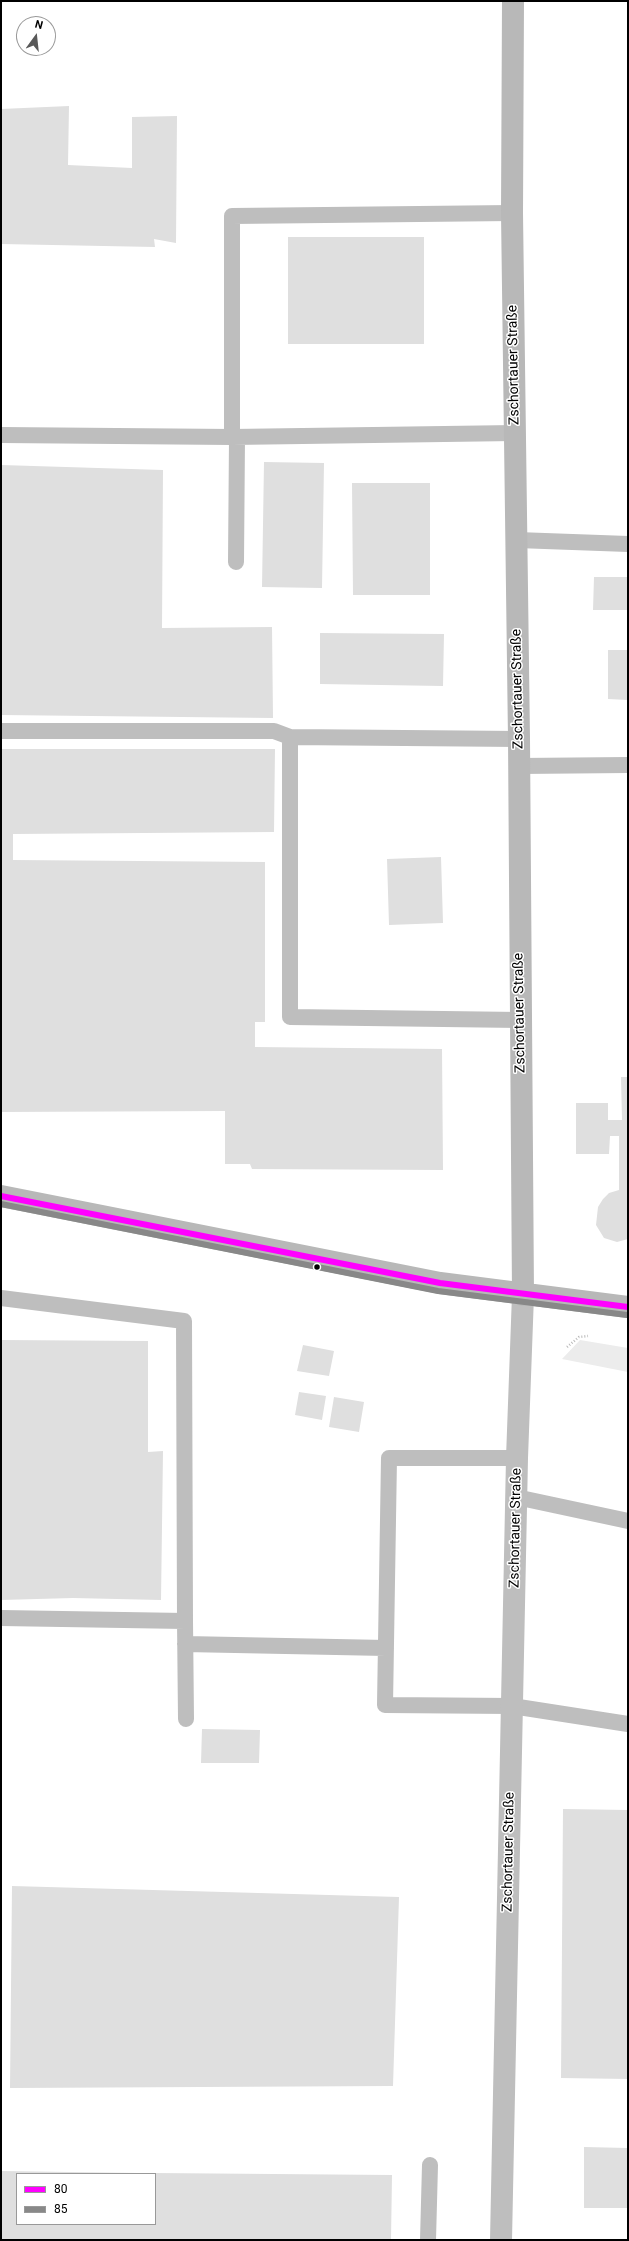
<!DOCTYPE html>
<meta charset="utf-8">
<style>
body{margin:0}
#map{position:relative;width:629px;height:2241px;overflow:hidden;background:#fff;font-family:Roboto,sans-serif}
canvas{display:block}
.frame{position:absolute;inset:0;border:2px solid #000;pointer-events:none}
.legend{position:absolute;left:16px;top:2173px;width:140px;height:52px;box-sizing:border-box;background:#fff;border:1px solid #999;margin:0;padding:5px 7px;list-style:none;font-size:12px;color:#000}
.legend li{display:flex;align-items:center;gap:8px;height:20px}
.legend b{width:20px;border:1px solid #999}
.north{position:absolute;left:16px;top:16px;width:40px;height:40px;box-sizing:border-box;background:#fff;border:1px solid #999;border-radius:50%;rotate:15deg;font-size:11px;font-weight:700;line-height:16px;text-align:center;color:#000}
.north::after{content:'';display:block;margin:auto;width:14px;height:18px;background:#595959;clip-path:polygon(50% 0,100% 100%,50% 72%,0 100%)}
</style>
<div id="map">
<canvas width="629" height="2241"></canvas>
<div class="frame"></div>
<ul class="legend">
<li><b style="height:5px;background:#f0f"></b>80</li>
<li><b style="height:5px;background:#888"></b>85</li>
</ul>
<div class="north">N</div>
</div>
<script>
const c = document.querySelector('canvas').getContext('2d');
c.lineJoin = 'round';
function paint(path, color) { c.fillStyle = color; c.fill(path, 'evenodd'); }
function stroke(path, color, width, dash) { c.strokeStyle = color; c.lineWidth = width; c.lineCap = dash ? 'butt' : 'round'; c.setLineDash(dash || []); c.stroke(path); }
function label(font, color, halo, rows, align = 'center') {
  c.font = font + ' Roboto,sans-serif'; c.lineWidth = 3; c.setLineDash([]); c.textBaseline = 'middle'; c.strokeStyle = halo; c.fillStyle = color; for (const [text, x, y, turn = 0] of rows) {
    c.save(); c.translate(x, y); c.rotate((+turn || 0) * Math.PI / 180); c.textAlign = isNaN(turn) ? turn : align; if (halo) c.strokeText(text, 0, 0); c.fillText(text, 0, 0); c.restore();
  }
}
const green = new Path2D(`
 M580,1340L628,1348V1372L562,1359Z`);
const building = new Path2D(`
 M69,106L68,165L132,168V117L177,116L176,243L154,239L155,247L1,244V109Z
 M288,237H424V344H288Z
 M264,462L324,463L322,588L262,587Z
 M1,465L163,470L162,628L272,627L273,718L1,715Z
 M352,483H430V595H353Z
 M594,577H628V610H593Z
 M320,633L444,634L443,686L320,684Z
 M608,650H628V700L608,699Z
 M1,749H275L274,832L13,834V860L265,862V1022H255V1047L442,1049L443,1170L252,1169L250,1164H225V1111L1,1112Z
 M441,857L443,923L389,925L387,859Z
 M621,1077H628V1239L617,1242L604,1238L596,1225L598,1207L603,1199L609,1193L619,1190V1136H610L609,1154H576V1103H608V1120H622Z
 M1,1340L148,1341V1452L163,1451L161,1600L73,1598L1,1600Z
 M303,1345L334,1351L329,1376L297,1371Z
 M299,1392L326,1396L322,1420L295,1415Z
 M334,1397L364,1402L359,1432L329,1427Z
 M202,1729L260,1730L259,1763H201Z
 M563,1809L628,1810V2079L561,2078Z
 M12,1886L399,1897L393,2086L10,2088Z
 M584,2147L628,2148V2208H584Z
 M1,2171L138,2173L17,2174V2224H155V2173L392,2175L391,2240H1Z`);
const path = new Path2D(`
 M567,1347L579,1337L588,1336`);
const lane = new Path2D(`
 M512,213L232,216V437L515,433
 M1,435L232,437
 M517,540L628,544
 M236,562L237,438
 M1,731H274L290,737
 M519,739L290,737V1017L520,1020
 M519,766L628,765
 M1,1298L184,1321L185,1621L1,1618
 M517,1458H389L385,1705L512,1706L628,1724
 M516,1497L628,1521
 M185,1621L186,1719
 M185,1644L386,1648
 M428,2240L430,2165`);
const street = new Path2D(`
 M501,2240L517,1458L523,1295`);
const secondary = new Path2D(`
 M513,1L512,213L519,739L523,1295
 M1,1196L440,1283L628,1307`);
const bus1 = new Path2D(`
 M1,1196L440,1283L628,1307`);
const bus2 = new Path2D(`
 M1,1204L438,1291L627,1315`);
const markers = [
 [317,1267,3.5,"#000"]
];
const streetNames = [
 ["Zschortauer Straße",514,365,-91],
 ["Zschortauer Straße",518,689,-91],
 ["Zschortauer Straße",520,1013,-91],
 ["Zschortauer Straße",516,1528,-89],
 ["Zschortauer Straße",509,1852,-89]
];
paint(green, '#ececec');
paint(building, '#dfdfdf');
stroke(path, '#b9b9b9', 2.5, [1, 2]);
stroke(lane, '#bebebe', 16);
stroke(street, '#bebebe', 22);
stroke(secondary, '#b8b8b8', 22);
stroke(bus1, '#f0f', 6);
stroke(bus2, '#888', 6);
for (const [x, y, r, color] of markers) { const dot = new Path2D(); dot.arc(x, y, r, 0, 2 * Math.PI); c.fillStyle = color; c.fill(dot); stroke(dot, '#fff', 1.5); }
label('14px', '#000', '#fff', streetNames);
</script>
